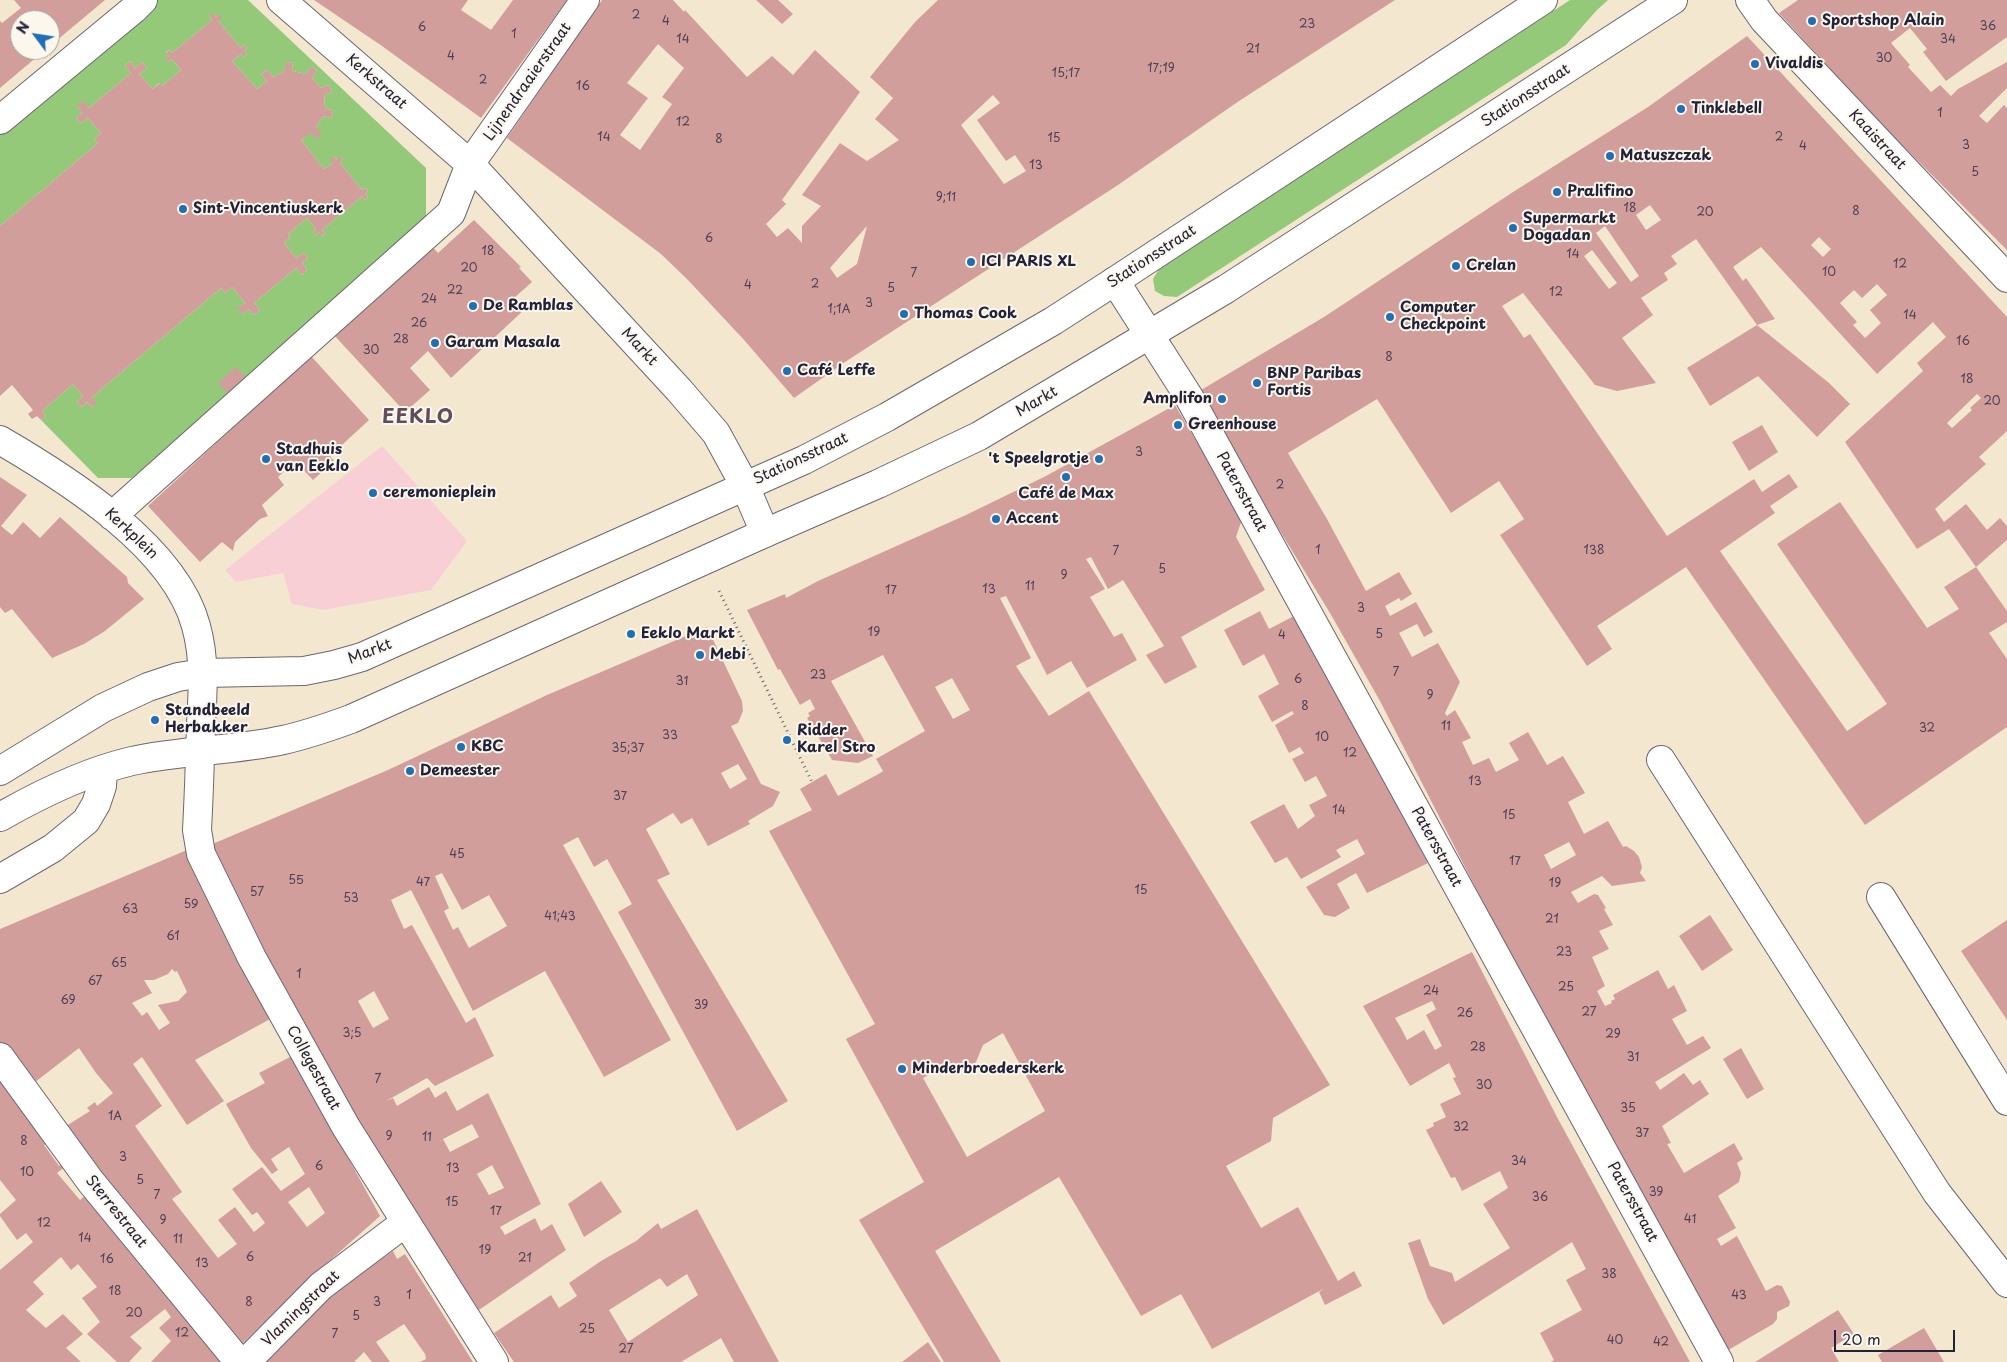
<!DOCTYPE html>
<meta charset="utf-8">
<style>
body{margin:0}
#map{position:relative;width:2007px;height:1362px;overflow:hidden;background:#f4e7cf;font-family:"Playpen Sans",sans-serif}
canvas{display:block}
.north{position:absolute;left:10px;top:10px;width:50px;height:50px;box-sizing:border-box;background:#fbf7ec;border:1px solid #a4a2a5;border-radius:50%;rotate:301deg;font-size:14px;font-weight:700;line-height:20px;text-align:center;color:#22223b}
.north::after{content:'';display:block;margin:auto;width:18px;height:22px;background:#1f6fb2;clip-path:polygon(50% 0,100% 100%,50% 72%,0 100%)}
.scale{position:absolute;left:1834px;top:1330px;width:121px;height:22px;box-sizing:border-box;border:2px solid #22223b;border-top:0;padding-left:6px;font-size:15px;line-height:18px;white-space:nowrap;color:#22223b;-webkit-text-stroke:4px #fbf7ec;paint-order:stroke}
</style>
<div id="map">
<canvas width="2007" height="1362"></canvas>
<div class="north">N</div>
<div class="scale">20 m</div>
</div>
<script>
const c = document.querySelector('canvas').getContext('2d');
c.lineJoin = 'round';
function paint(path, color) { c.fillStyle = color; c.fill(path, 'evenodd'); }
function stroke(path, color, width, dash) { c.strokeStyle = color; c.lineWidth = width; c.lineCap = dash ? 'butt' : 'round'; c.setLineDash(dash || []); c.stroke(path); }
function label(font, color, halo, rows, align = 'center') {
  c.font = font + ' "Playpen Sans",sans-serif'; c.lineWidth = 4; c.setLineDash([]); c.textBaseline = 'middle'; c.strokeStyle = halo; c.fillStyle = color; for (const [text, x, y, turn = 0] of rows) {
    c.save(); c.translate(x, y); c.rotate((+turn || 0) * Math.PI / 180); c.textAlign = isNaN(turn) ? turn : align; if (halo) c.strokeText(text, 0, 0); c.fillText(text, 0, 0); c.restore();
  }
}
const built = new Path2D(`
 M382,446L467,541L431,590L323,610L292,604L283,573L236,582L225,570Z`);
const green = new Path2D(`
 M155,0H248L426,168V221L132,478H98L41,420L46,416L42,411L73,384L83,396L77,402L82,407L87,402L92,407L96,403L92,397L221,288L225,293L232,287L245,303L238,308L243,314L249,309L254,315L260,310L254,303L296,268L302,275L307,270L302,263L308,258L304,253L296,258L284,243L290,237L288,234L307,218L316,229L313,232L315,235L319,232L322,236L325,234L322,230L362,196L365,200L368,197L365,194L368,191L366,188L362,190L340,163L343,159L341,157L337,160L333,156V163L324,169L301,140L316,127L323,116L331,118L333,111L325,108L324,95L332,92L329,85L321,88L312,78L317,70L311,67L306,74L293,71L292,62L285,63V71L273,77L267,70L261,74L267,81L257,89L232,61L241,54L244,57L247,55L244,51L247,48L244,45L241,48L218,21L219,15L216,17L212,14L209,16L212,20L172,53L169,50L166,52L169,56L166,59L168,62L172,59L181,70L162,86L159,83L153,89L139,74L147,68L142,62L135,68L130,61L125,66L131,73L89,108L77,106L82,113L76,118L81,123L88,118L101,133L94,139L98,143L0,226V133Z
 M1570,0H1608L1597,10L1566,45L1177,297L1164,296L1155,291L1153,279L1159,269Z`);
const building = new Path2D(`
 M14,0H105L50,46V20H20V50H45L0,88V21L2,23L21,8Z
 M314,0H468L461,10L491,30L513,0H567L481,118L382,46Z
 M602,0H673L684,12L685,10L747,77L772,56L793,75L815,50L860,92L782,200L786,204L766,224L777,237L788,228L802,243V226L821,206L802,195L840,143L867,161L899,140L875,119L893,98L870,77L915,22L938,0H1395L1239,101L1118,185L848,360L794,398L745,341L688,280L661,254L507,138ZM658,44L684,68L662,97L672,104L640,150L620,135L648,98L627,83ZM993,95L1000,103L977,120L1006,161L1015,155L1026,171L1004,184L961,125ZM867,226L857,264L837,278L830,268Z
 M756,0H778L793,14L782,24Z
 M1798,0H2007V37L1946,81L1923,52L1927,49L1910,28L1891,43L1910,65L1908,67L1931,92L1940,85L1951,96L1958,89L2007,62V88L1979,116L1987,123L2004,105L2007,108V250L1883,126L1779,13Z
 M212,13L216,17L219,14L222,18L218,21L241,48L244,45L247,48L244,51L247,55L244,57L241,54L232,61L257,89L267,81L261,74L267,70L273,77L285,71V63L292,62L293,71L306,74L311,67L317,70L312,78L321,88L329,85L332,92L324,95L325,108L333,111L331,118L323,116L316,127L322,134L316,139L311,133L301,140L324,169L333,163L330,159L333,156L337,160L340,156L343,159L340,163L362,190L366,188L368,191L365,194L368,197L365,200L362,196L322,230L325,234L321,236L319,232L315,235L313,232L316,229L307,218L288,234L290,237L284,243L296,258L304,253L308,258L302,263L307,270L302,275L296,268L254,303L260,310L254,315L249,309L243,314L237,308L245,303L232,287L225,293L221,288L92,397L97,403L92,407L87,402L82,407L77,402L83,396L73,384L42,411L46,416L41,420L37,416L32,419L28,414L33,410L12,385L0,396V226L98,143L94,139L101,133L88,118L81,123L76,118L82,113L77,106L83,101L89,108L131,73L125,66L130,61L135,68L142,62L147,68L139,74L153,89L160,83L162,86L181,70L172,59L168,62L165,59L169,56L166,53L169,50L172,53L212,20L209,16Z
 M1747,36L2007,317V431L1979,457L1986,464L1935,509L1944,522L1966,504L1987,530L2000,518L2007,526V540L1976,567L1949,529L1917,549L1845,442L1923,371L1917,363L1946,337L1933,322L1877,374L1761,247L1733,267L1743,281L1746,278L1775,319L1757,325L1696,239L1671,256L1677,264L1664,273L1668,280L1641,298L1653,315L1622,338L1656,383L1617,391L1595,385L1523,293L1502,306L1524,338L1530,334L1667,536L1754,479L1762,492L1789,474L1798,487L1770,506L1775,513L1720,551L1847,731L1887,704L1777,544L1840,502L1927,628L1959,609L1944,587L1976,567L2007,611V622L1989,633L2007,659V727L1865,825L1686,567L1597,626L1612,649L1587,666L1500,535L1524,519L1499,481L1451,513L1377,399L1288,453L1327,519L1366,591L1399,572L1412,594L1401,601L1399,598L1385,606L1390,616L1416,602L1433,632L1424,637L1417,624L1399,633L1412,657L1438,643L1460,682L1445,713L1447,716L1455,710L1471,738L1462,742L1473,765L1489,758L1496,772L1519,760L1509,743L1528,732L1547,765L1563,756L1585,793L1568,802L1584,834L1608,821L1623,847L1626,846L1634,851L1639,857L1642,867L1640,873L1646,881L1612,886L1602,876L1571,892L1578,903L1594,894L1598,895L1606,908L1604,909L1613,925L1599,931L1609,949L1592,957L1605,986L1597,991L1605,1006L1612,1003L1611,1001L1615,999L1613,995L1658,970L1668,989L1674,985L1687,1011L1672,1019L1687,1045L1703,1036L1711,1048L1655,1082L1660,1090L1684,1073L1693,1085L1700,1080L1709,1094L1662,1126L1671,1143L1667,1144L1684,1173L1734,1143L1743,1159L1737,1163L1741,1173L1739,1182L1718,1196L1736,1228L1717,1239L1721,1246L1737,1236L1766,1291L1777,1285L1782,1286L1790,1302L1789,1306L1777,1312V1319L1773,1324L1723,1353L1513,961L1380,701L1330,613L1196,393L1324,317L1513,192L1648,107ZM1650,205L1661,220L1646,230L1636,215ZM1605,226L1639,276L1631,282L1596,233ZM1819,237L1831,249L1823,257L1811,245ZM1592,250L1617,283L1609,289L1584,256ZM1877,284L1887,295L1870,310L1881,323L1865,338L1853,325L1857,322L1840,303L1854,290L1862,298ZM1977,394L1981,398L1970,408L1972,410L1952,428L1947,423ZM1569,842L1576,855L1551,869L1544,855Z
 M474,220L521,267L519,268L532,282L514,298L525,309L451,378L428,351L410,368L430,390L405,412L333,334L430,244L438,253Z
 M1757,325L1829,383L1850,404L1817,437L1758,376L1710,406L1687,368Z
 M311,356L369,420L330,456L334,461L313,480L295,461L278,477L284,485L262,505L268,516L260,519L235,542L233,551L222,542L200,562L148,506Z
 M236,367L247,380L230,395L218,383Z
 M1175,405L1242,519L1236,537L1265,590L1181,637L1197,667L1165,684L1146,655L1164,646L1123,580L1108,589L1091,557L1086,559L1105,589L1090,597L1114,637L1122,633L1137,660L1087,688L1071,661L1047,675L1006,596L1000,598L1031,658L1016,666L1049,716L1089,691L1330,1085L1273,1118L1271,1141L1226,1166L1261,1228L1298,1207L1338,1281L1354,1271L1362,1286L1325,1305L1319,1292L1325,1288L1212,1349L1181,1294L1141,1316L1059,1177L935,1251L1001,1362H944L859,1220L924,1182L846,1039L875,1024L769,831L812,810L800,789L826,774L838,796L882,772L883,771L876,759L925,731L883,655L831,681L873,756L858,763L832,760L807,718L810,716L808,713L815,709L810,699L800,705L780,669L778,670L747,610L785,594L786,598L818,581L966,515L1046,476ZM952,678L970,710L953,719L935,687ZM1003,1033L1045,1111L967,1157L923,1078L941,1068L960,1071L976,1062L983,1045Z
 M1762,425L1778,452L1749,471L1732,442Z
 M0,477L27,495L1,526L12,535L23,522L40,538L60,517L127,577L128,583L144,599L105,631L84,644L52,658L12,609L5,613L0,607Z
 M1260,611L1269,629L1296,615L1428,863L1367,893L1356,873L1337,884L1350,908L1335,917L1324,915L1306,887L1365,854L1357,839L1336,850L1341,857L1301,879L1287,857L1275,863L1250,822L1284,804L1298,829L1315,816L1309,805L1327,796L1316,776L1305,782L1292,759L1304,753L1300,747L1289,753L1275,725L1294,714L1292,711L1272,722L1258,696L1279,684L1264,654L1243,666L1224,630Z
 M707,627L742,701L743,711L738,723L731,726L761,784L780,792L773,806L748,821L750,824L708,846L692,818L681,824L673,813L646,829L670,874L657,880L788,1101L737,1131L618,912L632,904L607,859L594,867L578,837L563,845L671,1040L604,1077L545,971L473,1011L411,890L391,900L404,929L412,925L466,1023L475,1017L494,1056L435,1086L427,1078L386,1101L393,1098L397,1106L429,1087L435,1098L446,1091L457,1111L488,1093L541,1204L500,1227L505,1235L535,1218L541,1231L552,1224L566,1250L479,1310L378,1156L259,948L210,845L388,770L547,695ZM738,764L747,779L730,789L721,773ZM442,873L462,910L489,895L507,926L469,948L458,927L453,930L444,911L449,908L435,876ZM374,991L389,1019L373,1028L358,1001ZM472,1124L479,1137L450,1152L443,1139ZM492,1165L504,1188L489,1195L477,1174Z
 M187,850L272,1018L195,1060L224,1101L187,1125L142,1057L133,1064L162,1106L135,1126L182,1192L172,1199L218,1258L237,1244L218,1220L235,1207L254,1232L265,1223L257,1212L252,1215L232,1189L262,1167L281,1191L305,1174L289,1147L271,1159L278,1170L272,1174L251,1148L226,1104L265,1083L259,1073L292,1056L380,1216L317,1272L242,1344L237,1343L63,1128L90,1111L87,1108L95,1102L97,1106L113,1093L96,1073L81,1051L79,1048L30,1086L0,1043V929ZM172,969L175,972L177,971L187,992L178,1001L158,1005L170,1023L159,1030L147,1012L142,1016L132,1003L152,993L144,980H154L168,974ZM309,1187L325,1213L307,1227L288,1202Z
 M1710,915L1733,950L1702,971L1679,936Z
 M2007,920V1020L1961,951Z
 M1472,952L1557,1117L1690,1362H1551L1554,1360L1540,1333L1582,1310L1566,1280L1586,1269L1572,1242L1443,1325L1428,1299L1408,1243L1420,1239L1430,1266L1452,1273L1455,1282L1510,1248L1483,1204L1508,1188L1500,1171L1462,1191L1455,1177L1451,1178L1426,1130L1434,1126L1433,1123L1446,1117L1440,1104L1461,1094L1453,1078L1456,1077L1449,1063L1410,1086L1363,1006ZM1432,1001L1436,1009L1426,1015L1442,1046L1435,1050L1424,1030L1407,1040L1401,1028L1395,1031L1401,1028L1395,1018Z
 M1741,1048L1764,1089L1747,1099L1723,1059Z
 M0,1070L50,1143L44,1145L59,1166L64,1163L66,1166L57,1173L80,1200L87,1194L221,1362H151L171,1341L159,1328L171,1317L165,1309L130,1337L142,1348L129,1362H117L87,1334L100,1322L82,1298L97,1287L78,1264L71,1270L61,1257L33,1282L44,1294L26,1310L46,1328L63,1314L83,1334L66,1348L81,1362H0V1270L33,1242L26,1233L17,1240L0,1216V1214L16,1200L0,1180Z
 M601,1181L622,1212L584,1237L568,1204Z
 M697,1209L779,1362H734L721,1338L681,1362H514L494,1333L551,1295L559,1308L577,1296L569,1283L601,1261L636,1241L658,1223L661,1229ZM687,1274L698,1295L628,1342L609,1310L660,1278L667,1287Z
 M393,1251L397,1259L405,1254L473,1362H420L426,1359L425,1354L404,1324L376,1342L390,1362H372L364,1352L354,1362H263L322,1301Z
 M1838,1310L1854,1334L1831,1348L1839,1362H1755Z
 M1924,1328L1944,1362H1882L1878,1355Z
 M928,1342L941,1362H902Z`);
const path = new Path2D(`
 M719,591L812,782`);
const minor = new Path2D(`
 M281,0L470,164L679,390L716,433L745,486L765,533
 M1750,0L1764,20L2007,278
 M0,120L134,9L143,0
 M1115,281L1189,397L1719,1362
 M0,440C67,479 175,547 196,626C205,658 203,691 201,724C200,759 199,794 197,830L201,854L252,958L346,1127L494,1362
 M112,516L451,213L470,164L585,0
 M1661,760L1937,1193L2007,1283
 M0,879L53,848L86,821L96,804L102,786L103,770
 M1881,897L2007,1101
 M0,1057L91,1182L239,1362
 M246,1362L321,1286L406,1222`);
const major = new Path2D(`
 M0,771L103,708L148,687L178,677L203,673L304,671L334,665L362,657L804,460L887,417L1053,321L1115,281L1543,0
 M0,817C42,793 85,772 132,761C182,750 233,751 283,740C306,735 329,727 351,719L765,533L878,484L979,436L1226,289L1673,0`);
const markers = [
 [1812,21,5,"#1f6fb2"],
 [1755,64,5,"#1f6fb2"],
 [1681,109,5,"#1f6fb2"],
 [1610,156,5,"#1f6fb2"],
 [1557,192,5,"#1f6fb2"],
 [183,209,5,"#1f6fb2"],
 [1513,228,5,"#1f6fb2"],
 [971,262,5,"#1f6fb2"],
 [1456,266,5,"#1f6fb2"],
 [473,306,5,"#1f6fb2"],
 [904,314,5,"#1f6fb2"],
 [1390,317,5,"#1f6fb2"],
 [435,343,5,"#1f6fb2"],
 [787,371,5,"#1f6fb2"],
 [1257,383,5,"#1f6fb2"],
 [1222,399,5,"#1f6fb2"],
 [1178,425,5,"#1f6fb2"],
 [266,459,5,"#1f6fb2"],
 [1099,459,5,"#1f6fb2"],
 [1066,477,5,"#1f6fb2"],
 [373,493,5,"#1f6fb2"],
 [996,519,5,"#1f6fb2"],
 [631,634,5,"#1f6fb2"],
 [700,655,5,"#1f6fb2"],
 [155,720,5,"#1f6fb2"],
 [787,740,5,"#1f6fb2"],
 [461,747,5,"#1f6fb2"],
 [410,771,5,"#1f6fb2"],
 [902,1069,5,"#1f6fb2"]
];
const numberNames = [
 ["2",636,16],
 ["4",666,22],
 ["23",1307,25],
 ["36",1988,27],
 ["6",422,28],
 ["1",514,35],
 ["14",683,40],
 ["34",1948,40],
 ["21",1253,50],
 ["4",451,57],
 ["30",1884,59],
 ["17;19",1161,69],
 ["15;17",1066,74],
 ["2",483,81],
 ["16",583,87],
 ["1",1940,114],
 ["12",683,123],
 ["14",604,138],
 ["2",1779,138],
 ["15",1054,139],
 ["8",719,140],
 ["3",1966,146],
 ["4",1803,147],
 ["13",1036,166],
 ["5",1975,173],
 ["9;11",946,198],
 ["18",1630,209],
 ["8",1856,212],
 ["20",1705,213],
 ["6",709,239],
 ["18",488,252],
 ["14",1573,255],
 ["12",1900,265],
 ["20",469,269],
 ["10",1829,273],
 ["7",914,274],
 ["2",815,285],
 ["4",748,286],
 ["5",891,289],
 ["22",455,291],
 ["12",1556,293],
 ["24",429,300],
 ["3",869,304],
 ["1;1A",839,310],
 ["14",1910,316],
 ["26",419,324],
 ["28",401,340],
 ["16",1963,342],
 ["30",371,351],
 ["8",1389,358],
 ["18",1967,380],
 ["20",1992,402],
 ["3",1139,453],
 ["2",1280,486],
 ["1",1318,551],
 ["138",1594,551],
 ["7",1116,552],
 ["5",1162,570],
 ["9",1064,576],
 ["11",1030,587],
 ["13",989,590],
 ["17",891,591],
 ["3",1361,609],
 ["19",874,633],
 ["5",1379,635],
 ["4",1282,636],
 ["7",1396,673],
 ["23",818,676],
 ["6",1298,680],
 ["31",682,682],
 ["9",1430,696],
 ["8",1305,707],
 ["11",1446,727],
 ["32",1927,729],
 ["33",670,736],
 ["10",1322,738],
 ["35;37",628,749],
 ["12",1350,754],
 ["13",1475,782],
 ["37",620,797],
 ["14",1339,811],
 ["15",1509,816],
 ["45",457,855],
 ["17",1515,862],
 ["55",296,881],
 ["47",423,883],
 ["19",1555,884],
 ["15",1141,891],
 ["57",257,893],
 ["53",351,899],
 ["59",191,905],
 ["63",130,910],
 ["41;43",560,917],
 ["21",1552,920],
 ["61",173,937],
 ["23",1564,953],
 ["65",119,964],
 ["1",299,975],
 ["67",95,982],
 ["25",1566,988],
 ["24",1431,992],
 ["69",68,1001],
 ["39",701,1006],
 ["27",1589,1013],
 ["26",1465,1014],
 ["3;5",352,1034],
 ["29",1613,1035],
 ["28",1478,1048],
 ["31",1633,1058],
 ["7",378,1080],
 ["30",1484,1086],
 ["35",1628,1109],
 ["1A",115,1117],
 ["32",1461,1128],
 ["37",1642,1134],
 ["9",389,1137],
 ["11",427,1138],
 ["8",24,1142],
 ["3",123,1158],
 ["34",1519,1162],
 ["6",319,1167],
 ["13",453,1169],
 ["10",27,1173],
 ["5",140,1181],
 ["39",1656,1193],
 ["7",157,1196],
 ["36",1540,1198],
 ["15",452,1203],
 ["17",496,1212],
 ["41",1690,1220],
 ["9",163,1221],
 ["12",44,1224],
 ["14",85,1239],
 ["11",178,1240],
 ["19",485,1251],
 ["6",250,1258],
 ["21",525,1259],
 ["16",107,1260],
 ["13",202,1264],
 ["38",1609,1275],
 ["18",115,1292],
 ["1",409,1296],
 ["43",1739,1296],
 ["8",249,1303],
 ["3",377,1303],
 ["20",134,1314],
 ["5",356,1317],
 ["25",587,1330],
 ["12",182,1334],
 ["7",335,1335],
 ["40",1615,1341],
 ["42",1661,1343],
 ["27",626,1350]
];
const poiNames = [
 ["Sportshop Alain",1822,21],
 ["Vivaldis",1765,64],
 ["Tinklebell",1691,109],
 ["Matuszczak",1620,156],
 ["Pralifino",1567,192],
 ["Sint-Vincentiuskerk",193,209],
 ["Supermarkt",1523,219],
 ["Dogadan",1523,236],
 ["ICI PARIS XL",981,262],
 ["Crelan",1466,266],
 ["De Ramblas",483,306],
 ["Computer",1400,308],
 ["Checkpoint",1400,325],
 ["Thomas Cook",914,314],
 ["Garam Masala",445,343],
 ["Café Leffe",797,371],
 ["BNP Paribas",1267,374],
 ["Fortis",1267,391],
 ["Amplifon",1212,399,"right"],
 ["Greenhouse",1188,425],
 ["Stadhuis",276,450],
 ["van Eeklo",276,467],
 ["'t Speelgrotje",1089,459,"right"],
 ["ceremonieplein",383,493],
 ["Café de Max",1066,494,"center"],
 ["Accent",1006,519],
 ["Eeklo Markt",641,634],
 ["Mebi",710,655],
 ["Standbeeld",165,711],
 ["Herbakker",165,728],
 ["Ridder",797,731],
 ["Karel Stro",797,748],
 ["KBC",471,747],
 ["Demeester",420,771],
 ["Minderbroederskerk",912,1069]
];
const streetNames = [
 ["Kerkstraat",376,82,41],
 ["Lijnendraaierstraat",528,82,-55],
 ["Stationsstraat",1526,96,-33],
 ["Kaaistraat",1877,140,47],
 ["Stationsstraat",1152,257,-33],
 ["Markt",639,347,47],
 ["Markt",1037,402,-30],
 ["Stationsstraat",801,459,-25],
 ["Patersstraat",1241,492,61],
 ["Kerkplein",131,534,43],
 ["Markt",370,652,-21],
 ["Patersstraat",1436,847,61],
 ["Collegestraat",313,1068,61],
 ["Patersstraat",1632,1202,61],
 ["Sterrestraat",116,1212,51],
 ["Vlamingstraat",301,1309,-44]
];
const districtNames = [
 ["EEKLO",418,417]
];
paint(built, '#f7cfd5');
paint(green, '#95c97a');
paint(building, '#d19e9c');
stroke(minor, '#6c676f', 30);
stroke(major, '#6c676f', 30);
stroke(path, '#6c676f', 3, [1, 4]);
stroke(minor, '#fff', 28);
stroke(major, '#fff', 28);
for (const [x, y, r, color] of markers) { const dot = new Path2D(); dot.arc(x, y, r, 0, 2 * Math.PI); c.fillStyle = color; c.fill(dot); stroke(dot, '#fbf7ec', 2); }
label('12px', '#4e4153', null, numberNames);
label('bold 15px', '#22223b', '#fbf7ec', poiNames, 'left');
label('15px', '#22223b', '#fbf7ec', streetNames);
c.letterSpacing = '1px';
label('bold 20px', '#5f4d5d', '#fbf7ec', districtNames);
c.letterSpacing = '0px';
</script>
